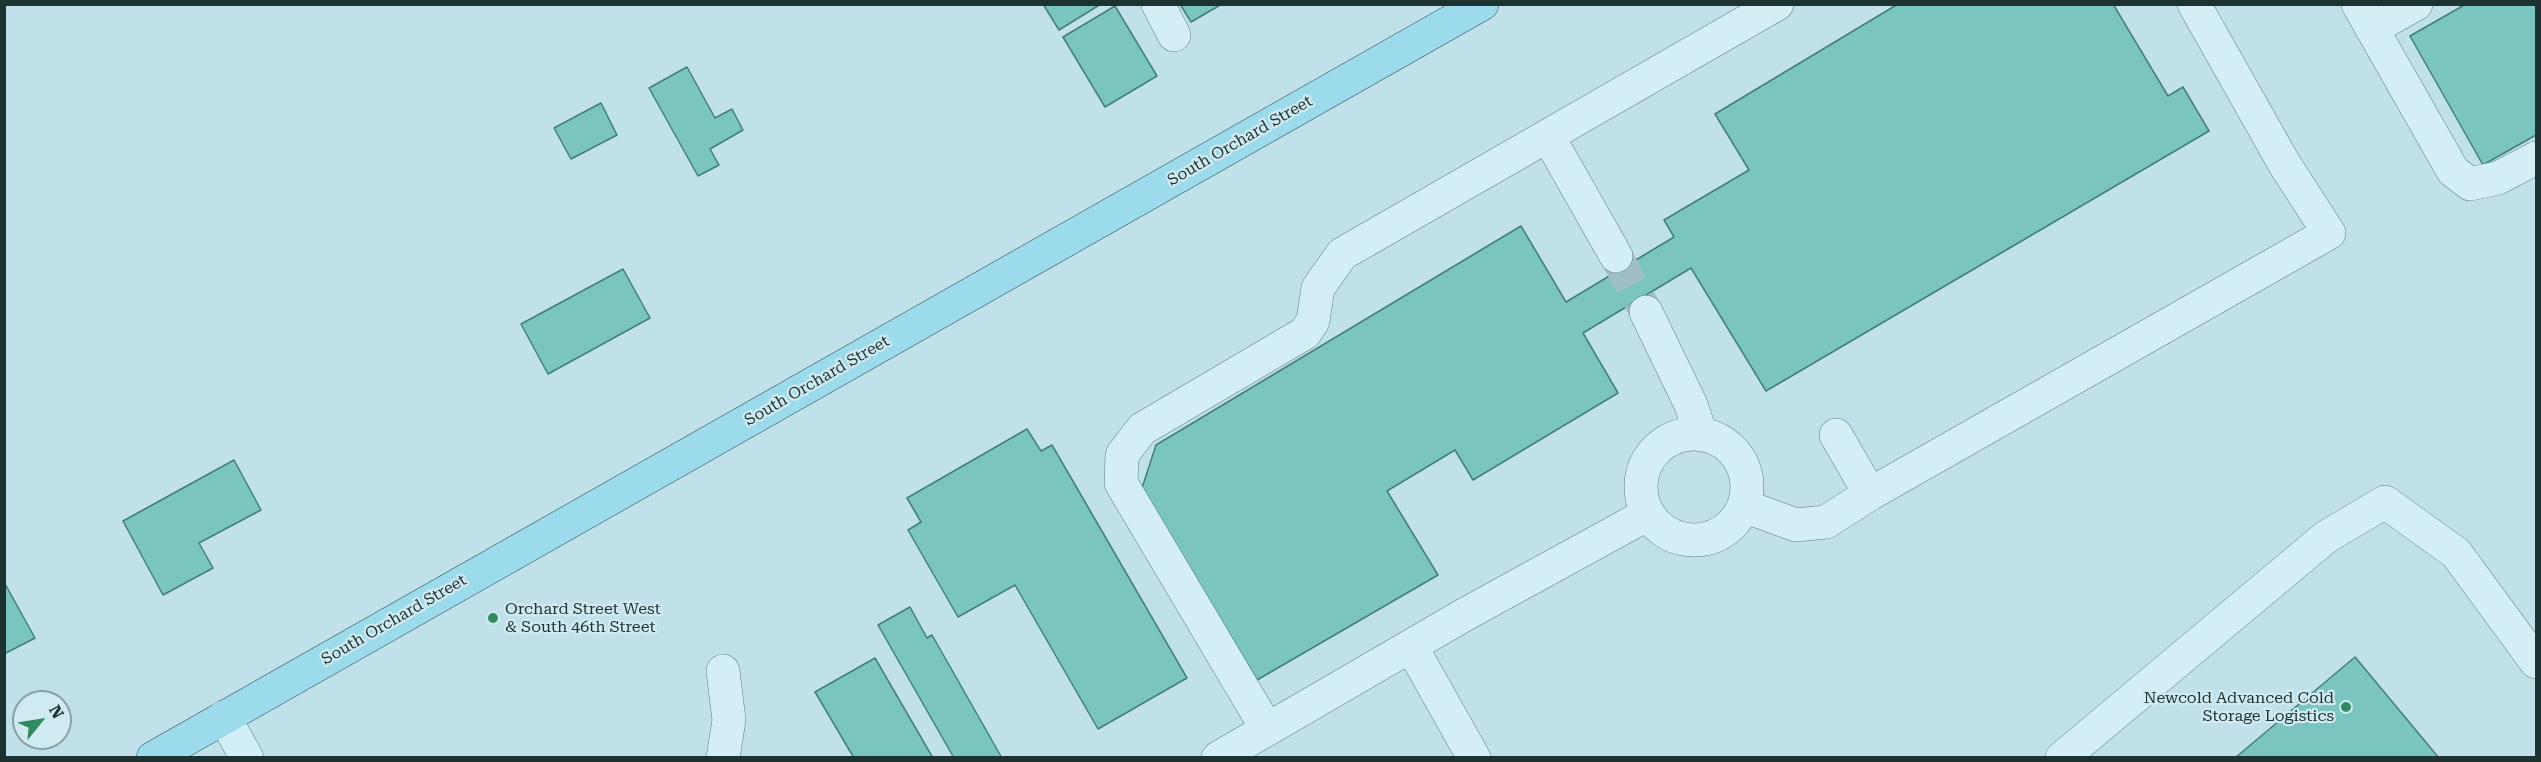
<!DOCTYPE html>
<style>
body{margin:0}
#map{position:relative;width:2541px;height:762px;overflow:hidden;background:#c1e1ea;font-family:"Roboto Serif",serif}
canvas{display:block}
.frame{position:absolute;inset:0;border:6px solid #1d3332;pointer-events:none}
.north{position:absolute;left:12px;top:690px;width:60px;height:60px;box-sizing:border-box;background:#d0eaf2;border:2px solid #88a1a5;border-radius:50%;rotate:60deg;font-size:16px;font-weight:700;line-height:24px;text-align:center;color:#1d3332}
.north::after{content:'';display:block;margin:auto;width:21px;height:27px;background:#2f8c5e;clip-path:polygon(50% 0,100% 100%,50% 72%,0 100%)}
</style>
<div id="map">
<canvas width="2541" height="762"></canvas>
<div class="frame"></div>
<div class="north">N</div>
</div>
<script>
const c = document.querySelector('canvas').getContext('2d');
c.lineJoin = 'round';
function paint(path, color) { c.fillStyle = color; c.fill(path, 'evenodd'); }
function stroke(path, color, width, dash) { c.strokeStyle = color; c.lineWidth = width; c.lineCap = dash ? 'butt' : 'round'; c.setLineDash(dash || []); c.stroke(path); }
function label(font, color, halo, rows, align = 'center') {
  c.font = font + ' "Roboto Serif",serif'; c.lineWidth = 4.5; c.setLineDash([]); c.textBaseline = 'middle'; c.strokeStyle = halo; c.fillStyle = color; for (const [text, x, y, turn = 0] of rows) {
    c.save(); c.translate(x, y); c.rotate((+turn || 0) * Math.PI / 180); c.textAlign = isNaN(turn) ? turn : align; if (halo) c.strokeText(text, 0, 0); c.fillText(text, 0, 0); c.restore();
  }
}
const building = new Path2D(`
 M1043,4H1101L1059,30Z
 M1180,4H1222L1191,22Z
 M1898,4H2113L2168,96L2183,87L2209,131L1766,391L1691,268L1583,333L1618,393L1473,480L1455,450L1387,491L1438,575L1257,680L1142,488L1156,445L1521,226L1566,302L1674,237L1664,220L1749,170L1715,114Z
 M2466,4H2536V135L2483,165L2410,36Z
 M1115,6L1157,76L1105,107L1063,37Z
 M687,67L715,118L732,109L743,130L710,149L719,165L698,176L649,88Z
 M601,103L617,135L571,159L554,128Z
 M623,269L650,318L548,374L521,324Z
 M1027,429L1041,451L1052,445L1187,678L1098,729L1015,585L958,617L908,530L921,522L907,498Z
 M234,460L261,510L199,543L213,568L163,595L123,521Z
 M4,582L35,638L4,654Z
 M910,607L927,638L932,635L1002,758H954L878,625Z
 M2355,657L2439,758H2235Z
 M875,658L933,758H854L815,692Z`);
const minorTunnel = new Path2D(`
 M1616,256L1646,312`);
const minor = new Path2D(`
 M1158,4L1174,35
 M2358,4L2453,171L2470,184L2498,178L2536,158
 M2372,29L2416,4
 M1548,136L1616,256
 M1646,312L1691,405L1701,434
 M1641 487a53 53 0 1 1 106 0a53 53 0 1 1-106 0Z
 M1836,435L1870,494
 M1744,506L1796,525L1826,522L1870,494L2329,233L2285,165L2194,4
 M1411,646L1474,758
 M723,671L729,720L723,758
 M224,717L247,758
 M1267,729L1121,483L1122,455L1142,429L1305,333L1313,321L1318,288L1342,254L1777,4
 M1218,758L1464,615L1648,514
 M2062,758L2326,537L2385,502L2456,553L2536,662`);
const major = new Path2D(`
 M153,758L1482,4`);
const markers = [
 [493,618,6,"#2f8c5e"],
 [2346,707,6,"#2f8c5e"]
];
const streetNames = [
 ["South Orchard Street",1240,141,-30],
 ["South Orchard Street",817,381,-30],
 ["South Orchard Street",394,620,-30]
];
const poiNames = [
 ["Orchard Street West",505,609],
 ["& South 46th Street",505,627],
 ["Newcold Advanced Cold",2334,698,"right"],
 ["Storage Logistics",2334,716,"right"]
];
paint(building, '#7ac5bf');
stroke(building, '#427f79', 1.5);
stroke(minorTunnel, '#a0bec5', 33, [33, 16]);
stroke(minor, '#5a8082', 34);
stroke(major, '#2e504f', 34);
stroke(minor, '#d3eef5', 33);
stroke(major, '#9bdbeb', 33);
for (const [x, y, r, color] of markers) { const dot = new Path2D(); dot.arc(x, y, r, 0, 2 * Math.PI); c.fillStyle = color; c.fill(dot); stroke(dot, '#d0eaf2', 2); }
label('16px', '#1d3332', '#d0eaf2', streetNames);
label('16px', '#1d3332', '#d0eaf2', poiNames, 'left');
</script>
